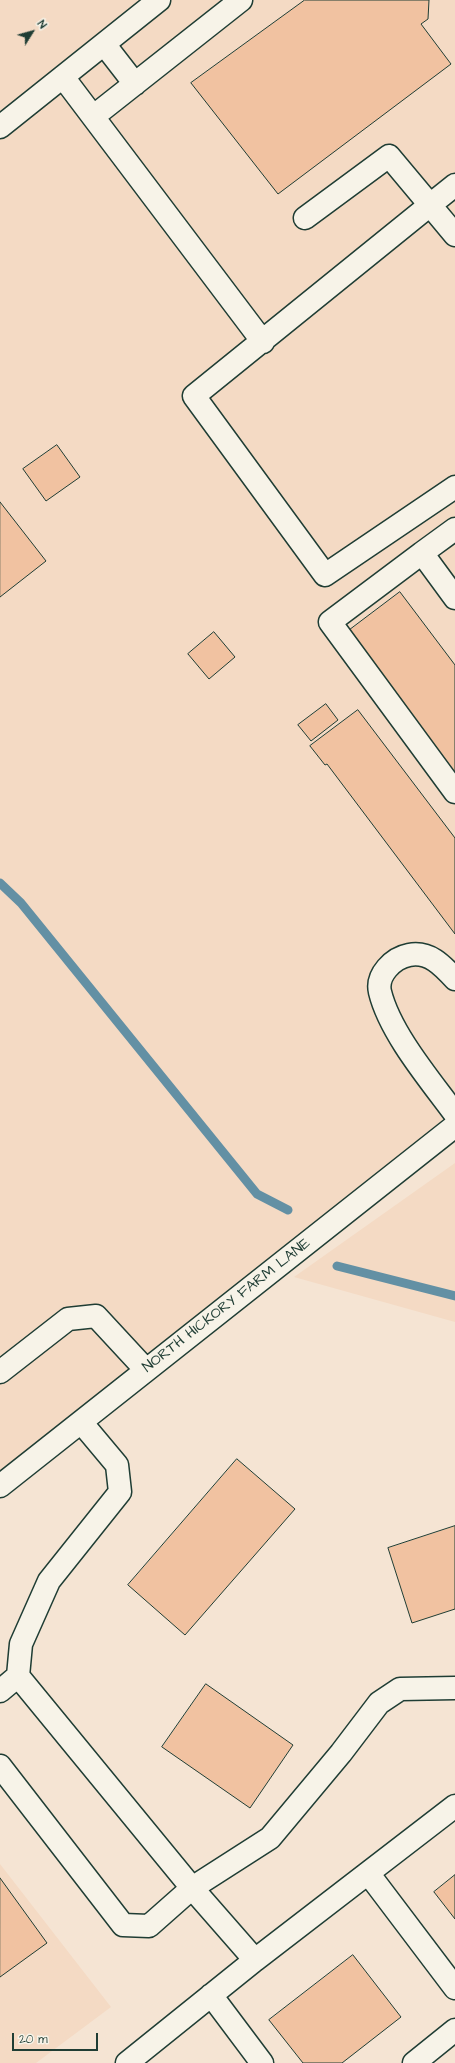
<!DOCTYPE html>
<style>
body{margin:0}
#map{position:relative;width:455px;height:2063px;overflow:hidden;background:#f5e4d3;font-family:"Architects Daughter",sans-serif}
canvas{display:block}
.north{position:absolute;left:12px;top:12px;width:40px;height:40px;-webkit-text-stroke:3px #f7f3e8;paint-order:stroke;rotate:53deg;font-size:11px;font-weight:700;line-height:16px;text-align:center;color:#1f3d34}
.north::after{content:'';display:block;margin:auto;width:14px;height:18px;background:#1f3d34;clip-path:polygon(50% 0,100% 100%,50% 72%,0 100%)}
.scale{position:absolute;left:12px;top:2033px;width:86px;height:18px;box-sizing:border-box;border:2px solid #1f3d34;border-top:0;padding-left:5px;font-size:12px;line-height:14px;white-space:nowrap;color:#1f3d34;-webkit-text-stroke:3px #f7f3e8;paint-order:stroke}
</style>
<div id="map">
<canvas width="455" height="2063"></canvas>
<div class="north">N</div>
<div class="scale">20 m</div>
</div>
<script>
const c = document.querySelector('canvas').getContext('2d');
c.lineJoin = 'round';
function paint(path, color) { c.fillStyle = color; c.fill(path, 'evenodd'); }
function stroke(path, color, width, dash) { c.strokeStyle = color; c.lineWidth = width; c.lineCap = dash ? 'butt' : 'round'; c.setLineDash(dash || []); c.stroke(path); }
function label(font, color, halo, rows, align = 'center') {
  c.font = font + ' "Architects Daughter",sans-serif'; c.lineWidth = 3; c.setLineDash([]); c.textBaseline = 'middle'; c.strokeStyle = halo; c.fillStyle = color; for (const [text, x, y, turn = 0] of rows) {
    c.save(); c.translate(x, y); c.rotate((+turn || 0) * Math.PI / 180); c.textAlign = isNaN(turn) ? turn : align; if (halo) c.strokeText(text, 0, 0); c.fillText(text, 0, 0); c.restore();
  }
}
const built = new Path2D(`
 M0,0H455V1126L0,1485Z
 M455,1163V1322L294,1277Z
 M0,1864L111,2007L36,2063H0Z`);
const stream = new Path2D(`
 M0,883L21,903L257,1194L288,1210
 M337,1266L455,1296`);
const building = new Path2D(`
 M305,0H429L428,19L421,24L451,64L278,194L191,83Z
 M57,445L80,477L46,501L23,469Z
 M0,502L46,561L0,597Z
 M400,592L455,665V775L347,632Z
 M214,632L235,657L209,679L188,654Z
 M326,704L338,720L311,741L298,725Z
 M358,710L455,838V934L327,764L325,765L310,746Z
 M237,1459L295,1509L185,1635L128,1585Z
 M455,1526V1609L412,1623L388,1548Z
 M206,1684L293,1745L250,1808L162,1747Z
 M455,1875V1919L434,1892Z
 M0,1878L47,1943L0,1977Z
 M353,1955L401,2017L342,2063H303L269,2020Z`);
const minor = new Path2D(`
 M104,44L135,84
 M63,77L263,342
 M94,116L241,0
 M0,127L159,0
 M305,218L389,156L430,205L455,185
 M455,235L430,205L194,396L325,575L455,487
 M455,529L422,553L455,598
 M422,553L330,622L455,792
 M455,979C442,965 429,951 409,955C393,958 376,975 380,992C390,1033 430,1080 455,1114
 M0,1372L68,1319L96,1316L146,1370
 M0,1486L455,1126
 M455,1688L400,1689L379,1703L341,1753L270,1838L192,1888L255,1960L455,1806
 M0,1691L18,1676L21,1644L49,1581L120,1492L117,1465L81,1422
 M0,1766L123,1925L149,1926L192,1888L18,1676
 M368,1873L455,1988
 M211,1995L262,2063
 M127,2063L255,1960
 M414,2063L455,2030`);
const streetNames = [
 ["NORTH HICKORY FARM LANE",227,1306,-38]
];
paint(built, '#f4dac4');
stroke(stream, '#6390a4', 9);
paint(building, '#f1c2a1');
stroke(building, '#1f3d34', 1);
stroke(minor, '#1f3d34', 25);
stroke(minor, '#f7f3e8', 22);
label('15px', '#1f3d34', '#f7f3e8', streetNames);
</script>
